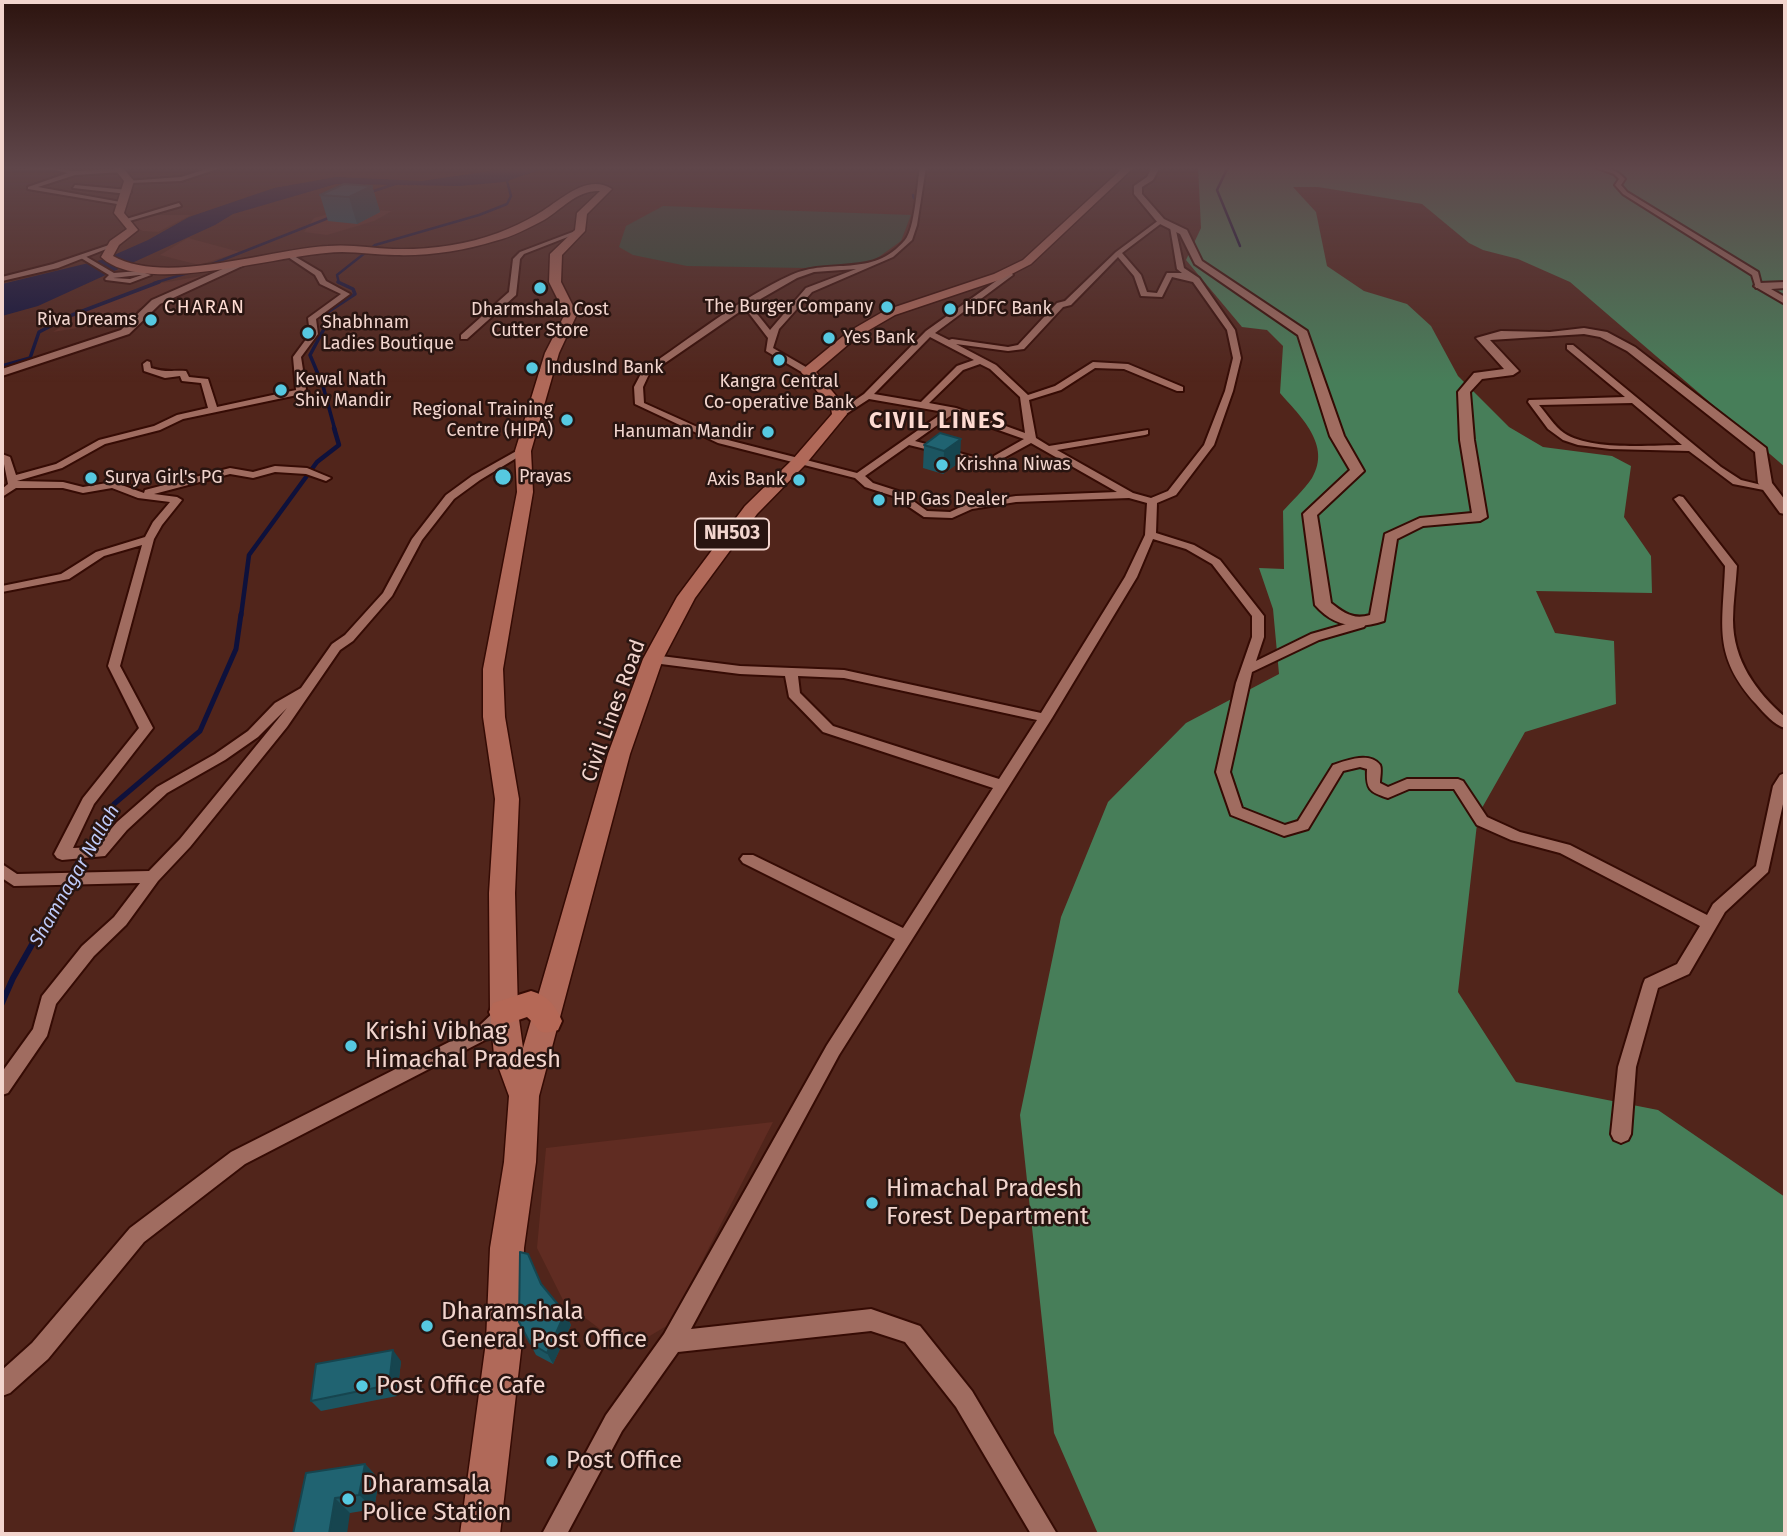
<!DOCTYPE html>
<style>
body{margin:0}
#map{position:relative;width:1787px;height:1536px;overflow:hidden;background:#51251b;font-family:"Fira Sans",sans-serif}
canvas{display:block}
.frame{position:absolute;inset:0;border:4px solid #f2d5ce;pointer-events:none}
</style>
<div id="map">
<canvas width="1787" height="1536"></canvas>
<div class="frame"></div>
</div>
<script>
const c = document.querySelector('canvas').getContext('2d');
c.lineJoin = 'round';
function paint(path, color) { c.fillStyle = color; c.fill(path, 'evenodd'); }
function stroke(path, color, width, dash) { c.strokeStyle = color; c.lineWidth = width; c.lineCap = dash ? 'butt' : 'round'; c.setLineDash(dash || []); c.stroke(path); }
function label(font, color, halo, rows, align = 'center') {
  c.font = font + ' "Fira Sans",sans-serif'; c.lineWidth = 5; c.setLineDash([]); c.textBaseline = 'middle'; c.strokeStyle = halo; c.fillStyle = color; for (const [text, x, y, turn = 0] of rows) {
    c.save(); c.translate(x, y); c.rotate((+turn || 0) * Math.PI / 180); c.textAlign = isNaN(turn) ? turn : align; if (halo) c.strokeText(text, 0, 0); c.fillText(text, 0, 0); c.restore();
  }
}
const built = new Path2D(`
 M346,209L392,211L374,221L327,235L304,232L314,218Z
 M148,215H191L158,232L143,231L124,222Z
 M188,238L240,252L199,265L160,255Z
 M219,273L160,297L137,310L135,318L53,332L66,324L72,316L156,284Z
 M773,1122L670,1324L636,1344L604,1332L564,1302L537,1248L546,1148Z`);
const green = new Path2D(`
 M663,206L911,215L901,241L869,264L804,268L687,266L633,255L619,247L626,226Z`);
const forest = new Path2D(`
 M1198,167H1785V467L1570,282L1518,259L1483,250L1469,243L1422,204L1318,187H1293L1316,212L1327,266L1364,291L1407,304L1431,326L1458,376L1509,427L1543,447L1612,456L1631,466L1624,517L1651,556L1652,593L1536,591L1555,633L1614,641L1616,704L1525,732L1478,815L1458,992L1516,1082L1658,1110L1785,1197V1534H1098L1054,1433L1020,1115L1061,917L1108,802L1186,723L1279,674L1273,609L1259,568L1284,569L1283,511C1292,501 1304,490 1312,478C1332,445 1300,416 1280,393L1283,346L1267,330L1242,327L1186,260L1201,228Z`);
const water = new Path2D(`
 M518,167H548L504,182L460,186L336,184L233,214L215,225L38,306L2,316V284L105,259L148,240L189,217L274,188L336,177L422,181Z`);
const streamFar4 = new Path2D(`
 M1231,167L1227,169L1217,190L1240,246
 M368,193L395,184
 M913,195L914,198
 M207,266L331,217
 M154,283L198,270
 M339,283L337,275L375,245L479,215L507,204L511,196L507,181L512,176`);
const streamFar3 = new Path2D(`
 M2,366L30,358L39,332L72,315L159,282
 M262,402L300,393
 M335,430L323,386L310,355L325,327L323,315L355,294L353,289L338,282`);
const streamFar2 = new Path2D(`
 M241,616L249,555L317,462L339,445L334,428`);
const streamFar1 = new Path2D(`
 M84,853L114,804L200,731L236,649L241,614`);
const stream = new Path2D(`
 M2,1003L13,978L85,851`);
const pedestrian = new Path2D(`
 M81,256H85L114,273L139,271L151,275L130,283L106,280L105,279L109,275L81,258ZM139,275H142L130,279L113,278Z`);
const minor = new Path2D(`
 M45,167L74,171L122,169L120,172L75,175L38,187L126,203L123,205L28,189V187L68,173L55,170H13Z
 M213,167H223L181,181L129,183L126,181L181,177Z
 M920,167H926L917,225L912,240L893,257L812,292L779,329L773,348L811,370V374H805L766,351L768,338L745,308L649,374L643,387L644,403L724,439L857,473L944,412L869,399L843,416L835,414L864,394L926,331L1010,271L1013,275L935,333L949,340L952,339L1008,347L1018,345L1057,303L1065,301L1116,252L1159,220H1163V222L1122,253L1141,275L1147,292L1157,293L1167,273H1182L1177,269L1170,227L1175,226L1184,268L1199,278L1235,330L1241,358L1233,391L1214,445L1176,495L1157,503L1156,533L1194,545L1220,560L1264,616V637L1256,661L1311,634L1360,620L1366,624L1364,627L1319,640L1252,672L1230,772L1242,808L1285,825L1298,821L1333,765C1345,761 1369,751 1380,765C1382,769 1380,778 1380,783L1388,787L1407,779H1458L1463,781L1487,817L1520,832L1570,845L1707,915L1713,904L1756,866L1773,786L1780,775L1785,773V795L1768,872L1725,912L1689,974L1658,988L1636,1067L1631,1134L1628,1140L1621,1143L1614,1140L1611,1134L1618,1067L1643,984L1645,979L1677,964L1700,926L1560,853L1511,840L1477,825L1454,789H1409L1388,798C1369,792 1366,789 1367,769L1360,767L1343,771L1308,829L1284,836L1231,815L1216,772L1236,683L1252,637V616L1212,564L1186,549L1153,539L1137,577L1052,718L839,1055L691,1329L871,1309L920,1326L972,1391L1057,1534H1031L956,1407L905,1342L871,1331L678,1352L622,1431L567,1534H542L606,1415L664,1334L827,1045L895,939L743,863L740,859L743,855H753L903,928L993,788L823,732L789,697L785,676L740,674L653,663L647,659L653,655L740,666L844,670L1041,713L1125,577L1145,535L1147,503L1129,498L1016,502L972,509L952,518L924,517L893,496L865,487L855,478L718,443L635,404L634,387L643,370C690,339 740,298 791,275C831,257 872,279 905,240C915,228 917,184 920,167ZM1118,257L1134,276L1141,296L1162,297L1172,277L1193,282L1227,330L1233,358L1225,391L1204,445L1168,491L1151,498L1133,493L1057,450L1145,435L1148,434V430L1049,446L1036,438L1029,400L1061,390L1095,368L1124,369L1177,391H1183V387L1128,364L1093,362L1055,386L1028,395L996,365L956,344L1008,351L1024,349L1063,307L1071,305ZM856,269L806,288L770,330L750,305L797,278L814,272ZM930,337L974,360L957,366L921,402L874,394ZM980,364L990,369L1020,397L1025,433L956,408L929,403L963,370ZM953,414L1024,439L994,456V460H1000L1031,443L1117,492L1016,496L969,503L950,512L927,511L901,492L873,483L865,476L909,445L974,461V457L915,441ZM798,676L844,678L1037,720L999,779L833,726L800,693Z
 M1595,167C1608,167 1617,170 1625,179L1621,185L1627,192L1758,272L1762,288H1756L1752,275L1623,194L1615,185L1619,179L1614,174Z
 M75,185L128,190L131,192L128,194L73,188Z
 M179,203L181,206L126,222L123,220Z
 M578,230L583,231L524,254L520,259L516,295L467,339H461V335L509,292L513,259L520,252Z
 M109,245L114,246L58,268L2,281V277L53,264Z
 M285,253H289L321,272L326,281L350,294L316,319L318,334L301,357L306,389L302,394L183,419L160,430L105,444L62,468L17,481L63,482L83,487L113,482L144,493L145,490L230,468L253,472L275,466L307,468L331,478L326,481L306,474L275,472L253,478L230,474L154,494L177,497L182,500L162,525L154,539L120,666L153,728L94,804L73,848L96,847L117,822L157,787L215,754L248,731L275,703L301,688L332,644L345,635L383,593L412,539L446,495L472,476L520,449L528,451L480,480L454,499L422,540L392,596L353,641L340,650L287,727L190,847L158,881L126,925L94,956L56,1004L47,1036L8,1093L2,1095V1072L33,1029L42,996L82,946L114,917L140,883L14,886L2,878V864L17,874L149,871L180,839L287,708L258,737L225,760L167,793L127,830L105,856L62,860L57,858L54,854L83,798L139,728L108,666L142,545L104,556L69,579L2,592V586L61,574L96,552L145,537L153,522L170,502L138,498L112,488L83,493L63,488H16L2,497V489L8,484L2,454L10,457L16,475L56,464L99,440L154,426L177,415L208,408L201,383L182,381L180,376L165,378L144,371L143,364L147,361L150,362L151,368C167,373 172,370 186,371L189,377L208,379L217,407L296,390L293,357L310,334L308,318L341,294L320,284L315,275L285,255Z
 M1567,345H1573L1721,467L1741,480L1774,488V492L1733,484L1689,451L1610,449L1578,445L1563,440L1548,429L1528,402L1529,400L1625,397L1567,349ZM1632,403L1682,445C1651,445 1591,451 1564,433C1554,426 1547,414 1539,405Z
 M1679,496L1683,497L1737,566C1736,584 1733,602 1733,620C1733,660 1756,692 1785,717V728C1774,725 1764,713 1756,704C1712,655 1723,626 1725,566L1674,499Z
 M503,1007L509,1009L512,1014L489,1038L245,1164L144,1242L48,1359L10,1393L2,1396V1370L32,1343L130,1228L231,1152L477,1028L497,1009Z`);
const tertiary = new Path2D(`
 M1152,167H1160L1153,180L1142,187V194L1164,219L1187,230L1202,261L1307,331L1344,436L1364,471L1317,515L1331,603C1344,613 1353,620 1370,615L1385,534L1420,518L1472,513L1460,440L1458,392L1474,373L1504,369L1476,338L1501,331L1550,332L1584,328L1607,332L1635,347L1766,448L1772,483L1785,500V514L1780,513L1758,483L1755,452L1627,351L1600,337L1584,334L1490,340L1519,371L1513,375L1482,379L1470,392L1474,440L1487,517L1480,521L1423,526L1397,539L1384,621C1357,630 1334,627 1315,605L1303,514L1350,470L1330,436L1298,335L1195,264L1180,234L1158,223L1134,194V186L1147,177Z
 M243,260L251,262L160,304L129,334L2,376V369L121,330L152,300Z
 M1785,282V288L1771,289L1785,297V304L1754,286L1759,283Z`);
const primary = new Path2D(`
 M113,167H122L134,181L124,213L138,230L119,245L113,256C166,286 269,249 328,246C350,244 371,248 393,249C427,250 466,245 498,233C511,228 524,222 536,215C558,203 586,172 612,189L587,214L585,231L562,255L561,282L577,314L559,353L531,451L533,492L503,669L505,717L519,799L515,893L518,1012L523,1048L608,754L643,659L677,597L745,506L793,459L832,414L831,408L801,372L803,369L848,332L886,310L994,274L1023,260L1124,167H1134L1031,264L1002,279L895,315L857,337L816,372L843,404L847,414L805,465L757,514L695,598L663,659L630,754L539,1096L536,1162L524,1248L522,1342L500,1534H460L486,1342L490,1248L504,1162L509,1096L494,1055L490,1012L489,893L495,799L483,717V669L517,492L515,451L545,353L565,314L549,282L550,254L575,230L577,213L600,191C577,190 562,209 544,220C529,228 512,237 495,241C463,251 429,256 395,255C372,255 349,250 326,253C272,257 142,296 101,257L110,241L127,229L114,213L124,181Z`);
const trunk = new Path2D(`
 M531,991C548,996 555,1005 562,1021L558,1030C536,1037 540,1028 527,1017L504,1025L493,1021L489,1012L493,1003Z`);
const wall = new Path2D(`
 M372,186L380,212L357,224L328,221L320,195Z
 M940,433L960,462L943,474L923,468L924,445Z
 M542,1286L565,1313L571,1325L553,1364L536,1355L519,1322Z
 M401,1361L397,1396L321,1411L311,1401Z
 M365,1464L379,1479L374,1509L350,1513L293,1534Z`);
const shadedWall = new Path2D(`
 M372,186L380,212L357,224L349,197Z
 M961,439L960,462L943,474L944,451Z
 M565,1313L571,1325L553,1364L547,1353Z
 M393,1350L401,1361L397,1396L389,1385Z
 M365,1464L379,1479L374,1509L359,1495Z
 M335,1498L350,1513L347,1534H329Z`);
const building = new Path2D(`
 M344,184L372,186L349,197L320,195Z
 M940,433L961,439L944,451L924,445Z
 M520,1252L528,1254L541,1284L565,1313L547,1353L530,1343L519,1322Z
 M393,1350L389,1385L311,1401L316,1364Z
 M365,1464L359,1495L335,1498L329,1534H293L306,1473Z`);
const markers = [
 [540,288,7,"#56c9e1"],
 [887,307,7,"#56c9e1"],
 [950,309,7,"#56c9e1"],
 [151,320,7,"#56c9e1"],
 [308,333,7,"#56c9e1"],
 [829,338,7,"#56c9e1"],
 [779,360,7,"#56c9e1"],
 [532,368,7,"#56c9e1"],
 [281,390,7,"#56c9e1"],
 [567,420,7,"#56c9e1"],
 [768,432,7,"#56c9e1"],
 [942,465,7,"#56c9e1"],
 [503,477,9,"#56c9e1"],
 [91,478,7,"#56c9e1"],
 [799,480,7,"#56c9e1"],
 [879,500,7,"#56c9e1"],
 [351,1046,7,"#56c9e1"],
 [872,1203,7,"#56c9e1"],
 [427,1326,7,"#56c9e1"],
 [362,1386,7,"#56c9e1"],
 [552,1461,7,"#56c9e1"],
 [348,1499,7,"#56c9e1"]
];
const farPoinames = [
 ["The Burger Company",873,307,"right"],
 ["HDFC Bank",964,309],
 ["Dharmshala Cost",540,310,"center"],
 ["Cutter Store",540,331,"center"],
 ["Riva Dreams",137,320,"right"],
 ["Shabhnam",322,323],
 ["Ladies Boutique",322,344],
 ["Yes Bank",843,338],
 ["IndusInd Bank",546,368],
 ["Kewal Nath",295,380],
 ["Shiv Mandir",295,401],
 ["Kangra Central",779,382,"center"],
 ["Co-operative Bank",779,403,"center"],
 ["Regional Training",553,410,"right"],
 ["Centre (HIPA)",553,431,"right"],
 ["Hanuman Mandir",754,432,"right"],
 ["Krishna Niwas",956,465],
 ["Prayas",519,477],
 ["Surya Girl's PG",105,478],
 ["Axis Bank",785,480,"right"],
 ["HP Gas Dealer",893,500]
];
const farNeighbourhoodnames = [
 ["CHARAN",205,308]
];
const shields = [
 [732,534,74]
];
const shieldNames = [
 ["NH503",732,534]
];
const farWaternames = [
 ["Shamnagar Nallah",75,876,-60]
];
const streetNames = [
 ["Civil Lines Road",614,711,-70]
];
const farDistrictnames = [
 ["CIVIL LINES",938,422]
];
const nearPoinames = [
 ["Krishi Vibhag",365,1032],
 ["Himachal Pradesh",365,1060],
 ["Himachal Pradesh",886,1189],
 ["Forest Department",886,1217],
 ["Dharamshala",441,1312],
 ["General Post Office",441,1340],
 ["Post Office Cafe",376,1386],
 ["Post Office",566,1461],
 ["Dharamsala",362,1485],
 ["Police Station",362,1513]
];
paint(built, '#602c22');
paint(green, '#2e4b37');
paint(forest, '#477e59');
paint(water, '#0e113c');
stroke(streamFar4, '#0e113c', 2.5);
stroke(streamFar3, '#0e113c', 3.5);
stroke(streamFar2, '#0e113c', 4.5);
stroke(streamFar1, '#0e113c', 5);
stroke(stream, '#0e113c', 6);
stroke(pedestrian, '#350b04', 4);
stroke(minor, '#350b04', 4);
stroke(tertiary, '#350b04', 4);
stroke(primary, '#350b04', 3);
stroke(trunk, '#350b04', 4);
paint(pedestrian, '#a06c60');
paint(minor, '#a06c60');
paint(tertiary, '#a06c60');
paint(primary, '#b06959');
paint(trunk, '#b56856');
paint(wall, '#1c5561');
paint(shadedWall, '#16454f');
paint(building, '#206371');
stroke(building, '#16454f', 2);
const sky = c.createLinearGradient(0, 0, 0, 382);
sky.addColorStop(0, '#2d140f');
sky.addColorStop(0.44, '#5f464a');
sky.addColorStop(1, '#5f464a00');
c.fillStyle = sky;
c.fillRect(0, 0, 1787, 382);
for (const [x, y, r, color] of markers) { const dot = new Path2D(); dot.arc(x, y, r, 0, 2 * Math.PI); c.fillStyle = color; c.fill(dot); stroke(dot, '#291511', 2.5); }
label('18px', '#f2d5ce', '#291511', farPoinames, 'left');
c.letterSpacing = '2px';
label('19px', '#fedbd2', '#291511', farNeighbourhoodnames);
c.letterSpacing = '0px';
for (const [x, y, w] of shields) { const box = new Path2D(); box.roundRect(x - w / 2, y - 15.5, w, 31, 5); c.fillStyle = '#291511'; c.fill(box); stroke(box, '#f2d5ce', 2); }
label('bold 19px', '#f2d5ce', null, shieldNames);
label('italic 19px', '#becaf9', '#291511', farWaternames);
label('21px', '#f2d5ce', '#291511', streetNames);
c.letterSpacing = '2px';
label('bold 23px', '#fedbd2', '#291511', farDistrictnames);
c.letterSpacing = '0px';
label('24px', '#f2d5ce', '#291511', nearPoinames, 'left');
</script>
